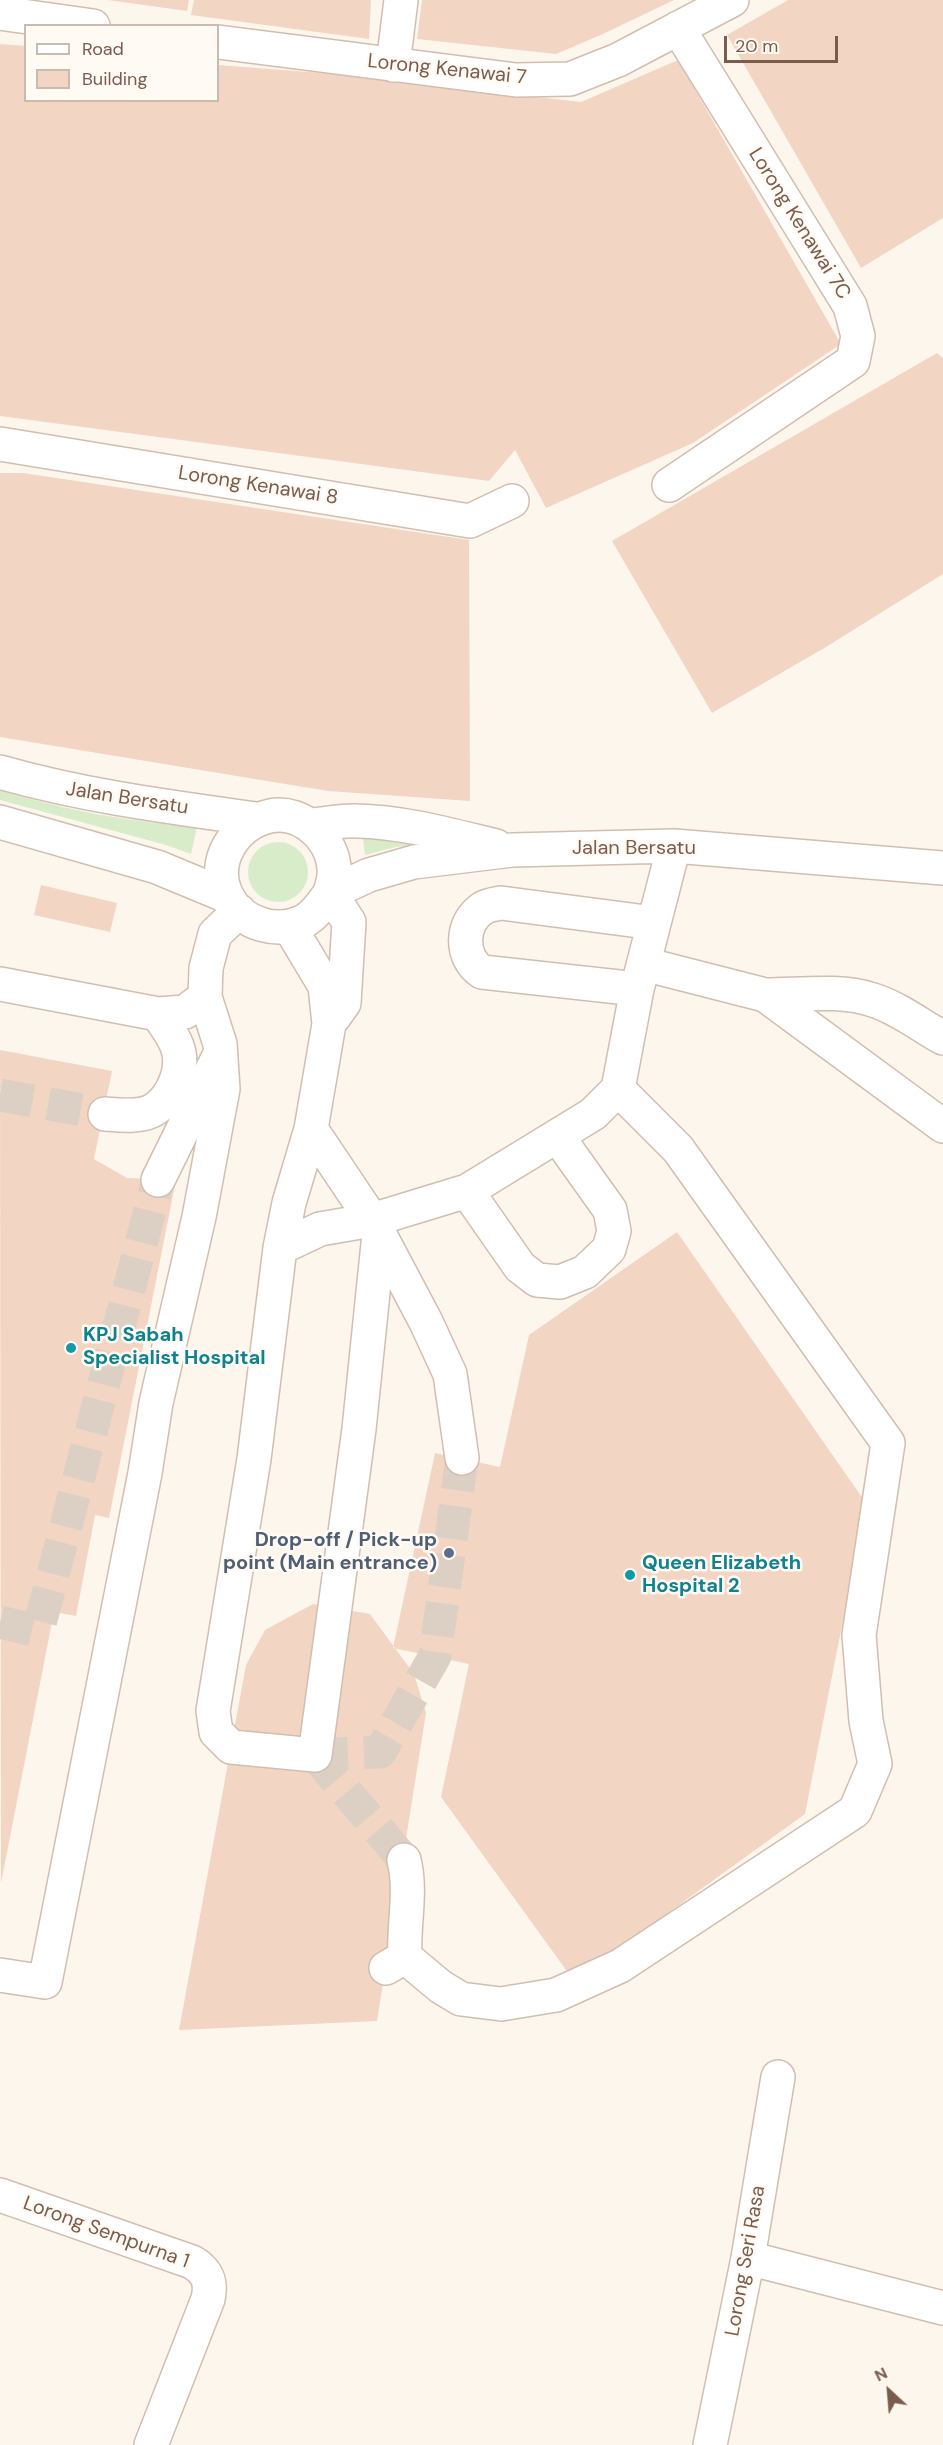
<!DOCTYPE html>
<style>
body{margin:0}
#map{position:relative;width:943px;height:2445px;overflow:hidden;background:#fdf6ec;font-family:"DM Sans",sans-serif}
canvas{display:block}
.legend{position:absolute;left:24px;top:24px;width:195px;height:78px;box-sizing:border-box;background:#fffaf3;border:2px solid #cabbb1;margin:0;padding:8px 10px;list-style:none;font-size:18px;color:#7a5c4d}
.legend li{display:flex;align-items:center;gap:12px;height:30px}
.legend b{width:30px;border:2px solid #cabbb1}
.north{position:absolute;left:859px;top:2361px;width:60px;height:60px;-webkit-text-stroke:4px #fffaf3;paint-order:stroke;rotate:334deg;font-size:16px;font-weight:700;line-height:24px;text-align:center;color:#7a5c4d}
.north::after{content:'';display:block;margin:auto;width:21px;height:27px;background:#7a5c4d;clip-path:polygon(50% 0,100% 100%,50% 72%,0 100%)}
.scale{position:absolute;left:724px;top:36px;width:114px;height:27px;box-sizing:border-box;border:3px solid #7a5c4d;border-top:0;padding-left:8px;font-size:18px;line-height:21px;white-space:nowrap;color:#7a5c4d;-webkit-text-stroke:4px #fffaf3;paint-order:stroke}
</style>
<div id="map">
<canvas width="943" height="2445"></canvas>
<ul class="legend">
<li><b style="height:8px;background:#fff"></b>Road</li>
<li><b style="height:16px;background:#f3d5c3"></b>Building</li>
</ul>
<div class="north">N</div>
<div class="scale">20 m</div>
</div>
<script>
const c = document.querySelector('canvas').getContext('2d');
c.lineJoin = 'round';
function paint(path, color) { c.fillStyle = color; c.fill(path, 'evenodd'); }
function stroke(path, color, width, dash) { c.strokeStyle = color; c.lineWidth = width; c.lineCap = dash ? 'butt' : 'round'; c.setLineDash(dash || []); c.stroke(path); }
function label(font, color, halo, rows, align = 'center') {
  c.font = font + ' "DM Sans",sans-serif'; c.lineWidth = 5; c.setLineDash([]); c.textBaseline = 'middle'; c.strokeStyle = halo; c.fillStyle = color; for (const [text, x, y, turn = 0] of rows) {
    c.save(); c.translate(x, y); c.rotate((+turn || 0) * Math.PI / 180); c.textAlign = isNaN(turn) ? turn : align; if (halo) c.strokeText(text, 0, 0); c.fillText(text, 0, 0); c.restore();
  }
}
const green = new Path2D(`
 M0,790C64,810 130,822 197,827L191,854L166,845L0,800Z
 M362,831L430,844L396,847L365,855Z
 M248 872a30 30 0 1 1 60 0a30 30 0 1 1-60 0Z`);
const building = new Path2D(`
 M108,0H189L187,11Z
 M194,0H371L369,39L191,15Z
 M422,0H674L603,34L556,54L417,39Z
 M788,0H943V218L861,268L727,35Z
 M0,44L26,46V100H218V65L334,74L581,102L678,60L841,344L693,443L546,508L515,450L489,481L0,416Z
 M937,353L943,358V574L826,647L712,713L612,541Z
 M0,473H23L469,540L470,801L328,791L0,737Z
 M41,885L117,903L110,932L34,915Z
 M0,1050L112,1071L94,1159L127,1178L176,1180L109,1518L95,1515L76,1616L54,1612L1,1883Z
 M677,1232L866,1503L805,1814L574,1981L441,1797L469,1664L393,1648L435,1453L500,1467L529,1335Z
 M313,1604L370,1614L414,1674L426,1713L377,2021L179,2030L246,1665L265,1630Z`);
const minorTunnel = new Path2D(`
 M0,1095L105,1114
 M0,1622L38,1631L158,1180
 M315,1755L380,1752L435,1656L462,1458
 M315,1755L404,1860`);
const minor = new Path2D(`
 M0,13L93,26
 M218,42L516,80L570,79L618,60L732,0
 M393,65L401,0
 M0,444L470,521L512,501
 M669,485L853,361L858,336L850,306L678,28
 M0,772C84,796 170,807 256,819
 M0,822L157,867L227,896
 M310,825C326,824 342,820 357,821C404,822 450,835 496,846
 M330,893L369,875L414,862L512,850L674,846L943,868
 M330,893C323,903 317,913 306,920C279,935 241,925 227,896C210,861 235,824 270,816C303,809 337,842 334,875C334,881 331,887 330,893L349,922L344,1003L334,1017
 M289,926L325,986L329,1024L311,1129L289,1203L280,1248L254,1459L213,1711L216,1732L231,1747L315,1755L359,1429L379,1234
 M644,964L765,995L943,1126
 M0,984L158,1014L185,1012L205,997
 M637,989L482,972C460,958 460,923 483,908C488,905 496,904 501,903L654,923
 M765,995C799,995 840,989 873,1000C898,1008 920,1025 943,1038
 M105,1114C120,1115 142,1118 155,1109C174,1096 185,1067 177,1046C173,1035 164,1024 158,1014
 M311,1129L372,1220L426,1322L450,1374L462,1458
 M158,1180L217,1060
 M467,1191L520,1267L537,1280L560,1282L585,1272L609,1249L614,1231L610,1210L558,1137
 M280,1248L320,1229L372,1220L467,1191L593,1114L618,1089L637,989L674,846
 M404,1860C412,1893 403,1924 405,1957
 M386,1968L405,1957L441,1987L461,1999L501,2004L556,1995L620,1966L855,1811L875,1764L866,1721L859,1635L888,1443L678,1149L618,1089
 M0,1975L45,1982L145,1473L156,1403L199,1217L223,1089L220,1044L205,997L206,968L215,934L239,911
 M0,2195L192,2262C207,2271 212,2281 208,2299L151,2445
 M748,2258L943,2308
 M710,2445L748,2258L778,2077`);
const markers = [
 [71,1348,6,"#0f9aa8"],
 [449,1553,6,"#5c6f8a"],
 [630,1575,6,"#0f9aa8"]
];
const streetNames = [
 ["Lorong Kenawai 7",447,70,6],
 ["Lorong Kenawai 7C",799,224,58],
 ["Lorong Kenawai 8",258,486,9],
 ["Jalan Bersatu",127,799,9],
 ["Jalan Bersatu",634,849],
 ["Lorong Sempurna 1",106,2233,20],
 ["Lorong Seri Rasa",746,2261,-80]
];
const cultureNames = [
 ["KPJ Sabah",83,1336],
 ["Specialist Hospital",83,1359],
 ["Queen Elizabeth",642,1564],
 ["Hospital 2",642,1587]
];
const serviceNames = [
 ["Drop-off / Pick-up",437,1541],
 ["point (Main entrance)",437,1564]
];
paint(green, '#d8ecc9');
paint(building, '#f3d5c3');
stroke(minorTunnel, '#dcd0c4', 33, [33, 16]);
stroke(minor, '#d1beb0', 36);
stroke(minor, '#fff', 33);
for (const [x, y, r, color] of markers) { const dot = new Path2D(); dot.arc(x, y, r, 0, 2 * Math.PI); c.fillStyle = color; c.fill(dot); stroke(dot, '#fffaf3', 2); }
label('20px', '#7a5c4d', '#fffaf3', streetNames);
label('bold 20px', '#0d838f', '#fffaf3', cultureNames, 'left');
label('bold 20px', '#4e5e75', '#fffaf3', serviceNames, 'right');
</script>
